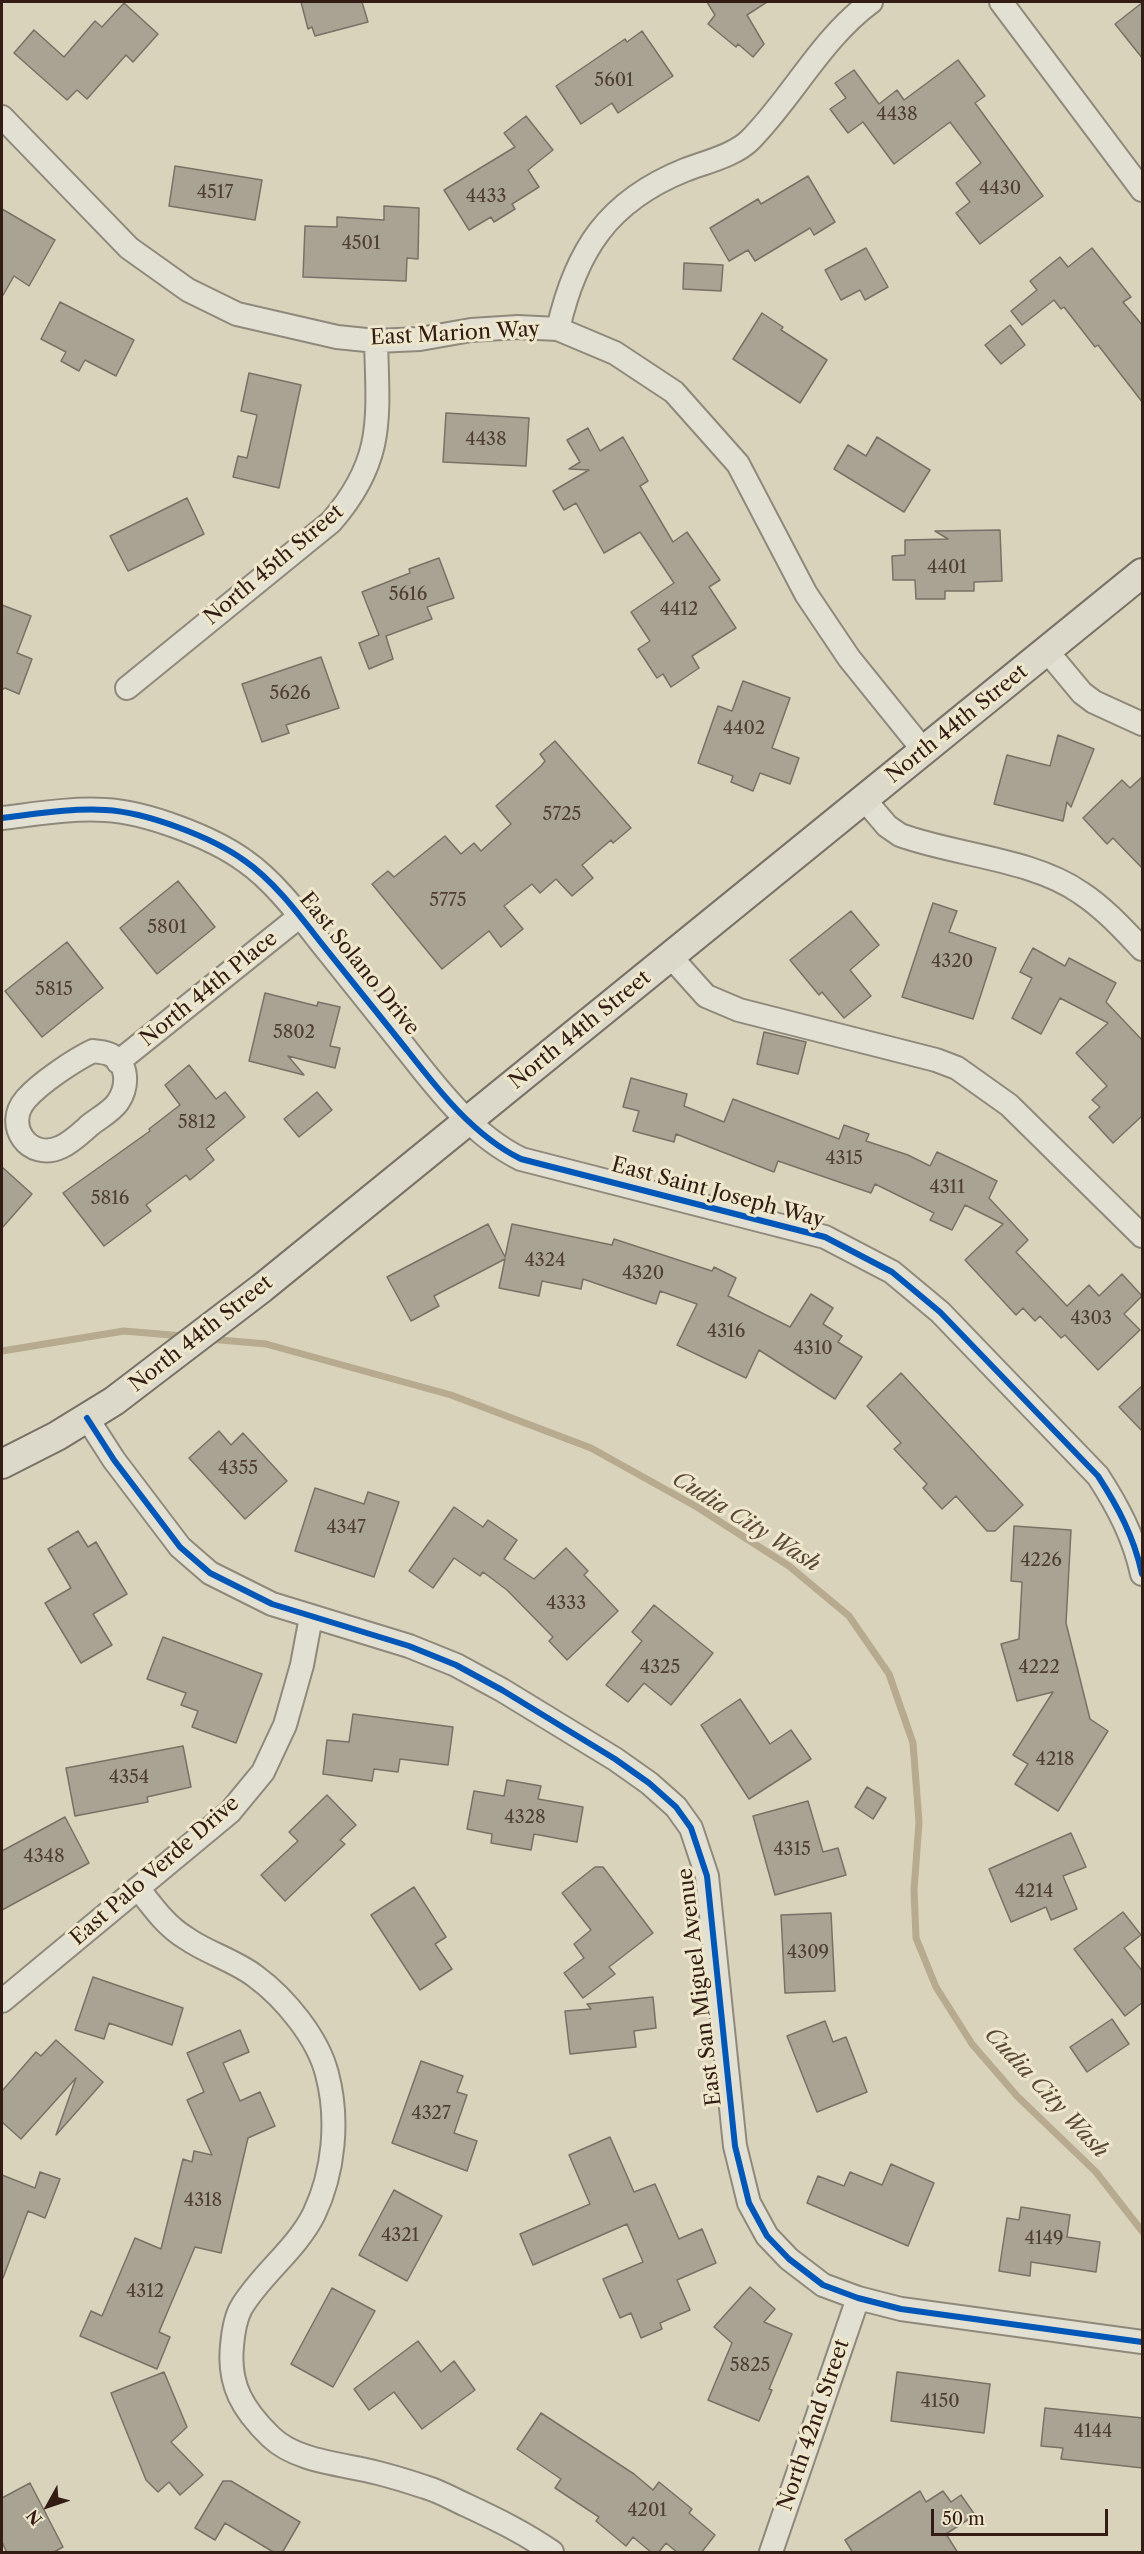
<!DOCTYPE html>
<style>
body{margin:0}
#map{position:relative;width:1144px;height:2554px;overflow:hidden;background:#d9d3bc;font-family:"Libre Caslon Text",serif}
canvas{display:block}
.frame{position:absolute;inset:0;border:3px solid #321c13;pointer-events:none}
.north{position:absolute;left:18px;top:2476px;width:60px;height:60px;-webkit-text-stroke:4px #eee7cc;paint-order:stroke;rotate:230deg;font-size:16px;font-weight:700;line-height:24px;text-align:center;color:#321c13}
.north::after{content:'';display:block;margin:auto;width:21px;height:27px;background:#321c13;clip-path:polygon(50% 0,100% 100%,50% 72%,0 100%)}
.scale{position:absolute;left:931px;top:2509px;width:177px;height:27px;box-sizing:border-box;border:3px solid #321c13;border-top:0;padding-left:8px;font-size:18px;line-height:21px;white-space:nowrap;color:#321c13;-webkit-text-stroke:4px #eee7cc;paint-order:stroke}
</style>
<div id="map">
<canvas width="1144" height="2554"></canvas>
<div class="frame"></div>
<div class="north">N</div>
<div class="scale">50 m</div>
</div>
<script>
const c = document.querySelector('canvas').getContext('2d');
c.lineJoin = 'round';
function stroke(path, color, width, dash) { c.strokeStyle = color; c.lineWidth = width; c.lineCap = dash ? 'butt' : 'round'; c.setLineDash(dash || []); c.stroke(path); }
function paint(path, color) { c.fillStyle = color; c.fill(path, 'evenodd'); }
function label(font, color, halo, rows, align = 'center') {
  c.font = font + ' "Libre Caslon Text",serif'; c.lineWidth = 6; c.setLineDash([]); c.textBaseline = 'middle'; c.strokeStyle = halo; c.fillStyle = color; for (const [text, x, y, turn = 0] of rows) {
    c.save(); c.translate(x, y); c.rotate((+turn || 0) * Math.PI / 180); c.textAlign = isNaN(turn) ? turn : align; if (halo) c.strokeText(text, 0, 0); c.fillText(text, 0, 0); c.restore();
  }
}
const stream = new Path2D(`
 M209,1339L266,1344L451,1395L591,1448L697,1507L789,1566L849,1616L889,1674L913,1743L919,1822L914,1890L916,1938L936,1987L972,2044L1017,2096L1096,2172L1142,2231
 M2,1351L124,1331L183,1336`);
const building = new Path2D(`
 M301,2H362L368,22L315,36L312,27L308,29Z
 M707,2H767L747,15L764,44L753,57L738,44L736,47L708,24L715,15Z
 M1143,2V59L1115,24Z
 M124,3L158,34L133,62L126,55L87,99L77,90L67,100L14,53L34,30L64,57L95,21L102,27Z
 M642,31L673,76L618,113L612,103L581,124L556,86L625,39L627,42Z
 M958,60L985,96L975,103L1043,196L980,244L956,213L970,202L956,183L981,163L950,122L894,164L863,122L848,133L830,109L846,98L835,83L854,70L879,104L897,90L904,100Z
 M526,116L553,150L528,170L539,187L512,204L515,209L494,222L491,217L469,230L444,190L515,147L504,133Z
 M175,166L262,180L255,220L169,206Z
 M808,176L835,222L814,235L810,228L755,261L748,250L729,261L710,228L758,199L761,204Z
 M384,206L419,208L418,259L407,258L406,281L303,277L305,226L337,227V217L384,220Z
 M2,209L55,240L29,286L14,276L2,297Z
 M866,248L888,287L865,300L860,290L841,300L825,270Z
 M1092,248L1131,297L1123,302L1143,326V403L1098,345L1095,347L1064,307L1061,309L1054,300L1022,325L1011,311L1037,290L1030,281L1060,257L1068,267Z
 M684,263L723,265L721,291L683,289Z
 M60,302L134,340L116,376L85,360L79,371L61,361L66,352L41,339Z
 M762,313L783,327L781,330L827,360L800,403L733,359Z
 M1010,325L1025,345L1001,364L985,345Z
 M249,373L301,385L279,488L233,477L238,456L247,458L257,415L241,411Z
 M446,413L529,418L526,466L443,462Z
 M588,428L600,451L623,437L648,481L640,486L673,542L687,532L720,580L709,587L736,628L692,656L699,668L671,687L663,674L657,678L638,649L650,641L631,612L674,583L640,532L604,553L576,503L564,510L553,491L589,470L569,469L580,462L567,440Z
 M877,437L930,470L904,512L834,469L848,445L866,456Z
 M187,498L204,534L128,571L110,536Z
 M1000,530L1002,581L974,582V591H945V599H916L915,580H893L892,556L905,555V540L948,539L935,531Z
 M439,558L454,598L427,607L432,619L386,636L393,659L369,669L359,643L379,635L362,592L410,573L409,569Z
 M2,605L31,616L17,653L32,659L19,694L5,688L2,690Z
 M321,657L339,708L286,725L289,733L262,742L242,684Z
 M743,681L790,698L772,748L799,758L790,784L760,773L753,791L731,782L733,776L698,763L718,706L732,711Z
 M1058,735L1094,749L1071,807L1067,802L1063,821L994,804L1007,755L1050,766Z
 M555,741L631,828L613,843L611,840L582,865L593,878L572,896L556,879L540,893L532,884L504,906L523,929L501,947L489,931L442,969L372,884L388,871L394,877L445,836L461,854L474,843L481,851L511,824L496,806L541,766L545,761L540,754Z
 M1143,776V869L1113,838L1107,844L1083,818L1122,780L1130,788Z
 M178,881L215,927L157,974L120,928Z
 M933,903L957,911L949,932L996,948L973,1019L902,997Z
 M851,911L879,945L850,970L871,996L844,1018L822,992L819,995L790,960Z
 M67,942L103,988L42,1037L5,991Z
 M1033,948L1065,966L1069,958L1116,983L1106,1002L1143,1041V1115L1113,1143L1089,1117L1100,1107L1092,1100L1107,1086L1076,1053L1108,1023L1060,998L1041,1034L1012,1018L1032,978L1020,972Z
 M265,993L317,1006L318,1002L340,1007L330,1046L340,1048L335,1068L288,1056L304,1075L249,1061Z
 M764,1032L806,1042L798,1074L757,1064Z
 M189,1065L216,1099L225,1092L245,1117L206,1149L214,1160L190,1180L186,1175L146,1205L151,1211L104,1246L63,1193L150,1131L149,1129L180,1105L165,1085Z
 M631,1078L687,1094L684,1106L724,1122L733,1099L839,1139L844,1125L869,1134L866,1141L908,1155L930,1166L937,1152L967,1166L997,1181L989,1198L1028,1240L1016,1252L1067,1306L1089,1285L1099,1296L1122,1274L1142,1296L1124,1314L1140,1330L1098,1370L1065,1335L1061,1338L1040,1316L1035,1321L1023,1308L1016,1315L965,1260L1003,1224L965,1205L952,1230L930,1220L934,1213L875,1184L871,1193L778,1161L774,1172L676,1134L674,1142L633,1131L639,1111L623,1107Z
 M317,1092L332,1110L299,1137L284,1119Z
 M2,1167L32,1194L2,1228Z
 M488,1224L505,1257L512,1224L612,1245L614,1239L712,1271L714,1267L736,1278L728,1296L790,1327L811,1294L833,1308L823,1324L842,1336L838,1342L862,1357L835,1399L759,1350L746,1378L677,1345L697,1304L660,1291L656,1304L583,1279L581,1289L542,1281L539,1296L499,1288L505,1259L434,1296L439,1306L411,1321L387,1277Z
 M901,1373L1023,1505L995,1531H987L956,1496L942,1509L923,1488L927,1484L894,1449L901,1443L867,1406Z
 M1143,1385V1432L1119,1407Z
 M219,1431L231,1445L243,1433L287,1481L245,1519L189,1458Z
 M315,1488L364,1504L368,1492L399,1502L374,1577L295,1551Z
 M454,1507L483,1527L488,1520L517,1540L504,1559L534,1579L566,1548L588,1571L584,1575L618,1611L567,1660L549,1641L553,1637L507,1590L483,1572L480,1576L454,1558L433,1588L409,1571Z
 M1014,1526L1071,1530L1066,1623L1090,1719L1108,1731L1058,1811L1015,1784L1028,1764L1013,1755L1053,1692L1017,1701L1001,1644L1019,1639L1022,1582L1011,1581Z
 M78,1531L88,1547L96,1542L127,1594L93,1614L112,1645L81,1663L45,1603L71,1588L48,1549Z
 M654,1605L713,1653L671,1705L644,1683L628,1702L606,1685L642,1641L632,1632Z
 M163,1637L262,1674L236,1743L192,1727L198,1711L181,1705L186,1693L147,1679Z
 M740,1699L770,1744L791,1730L811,1759L749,1799L701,1725Z
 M353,1714L453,1727L448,1765L400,1759L398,1772L374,1769L372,1781L323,1774L327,1740L349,1742Z
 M183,1746L191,1787L147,1797L148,1802L75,1816L66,1768Z
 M507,1780L541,1786L538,1799L583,1807L577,1842L534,1834L531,1850L491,1843L492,1834L467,1829L474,1791L504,1796Z
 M867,1787L886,1798L873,1819L855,1807Z
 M327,1795L356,1825L340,1840L345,1844L285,1901L261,1875L298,1841L289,1832Z
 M808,1801L823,1852L838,1848L846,1875L775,1895L753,1816Z
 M65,1817L89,1863L2,1910V1851Z
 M1071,1833L1086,1867L1063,1876L1077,1909L1051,1920L1046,1907L1011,1922L989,1869Z
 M595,1867H603L653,1933L609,1967L615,1974L583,1998L564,1973L584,1958L574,1944L591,1930L562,1893Z
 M414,1887L446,1937L435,1944L452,1969L420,1990L371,1915Z
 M1123,1912L1141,1935L1124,1948L1143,1972V2002L1125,2016L1074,1949Z
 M831,1913L835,1991L785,1993L781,1915Z
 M93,1977L183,2008L172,2045L109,2023L104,2039L75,2030Z
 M653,1997L656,2028L634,2031L636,2047L570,2054L565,2011L591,2009L587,2004Z
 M1112,2019L1129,2044L1087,2072L1070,2047Z
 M825,2021L833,2042L846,2037L867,2092L817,2112L787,2036Z
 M240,2030L249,2052L223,2063L240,2101L260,2092L275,2126L248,2138L221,2253L195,2247L159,2332L170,2337L157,2369L80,2336L91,2311L102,2316L135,2238L161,2249L183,2159L192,2162L194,2151L212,2155L187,2100L204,2092L187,2053Z
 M56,2040L103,2082L56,2135L76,2078L21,2139L2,2122V2091L36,2052L41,2056Z
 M421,2061L463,2076L457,2092L467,2095L454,2133L477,2141L467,2171L392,2143Z
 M610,2137L634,2192L655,2184L679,2239L702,2229L716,2263L677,2280L690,2310L660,2323L662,2329L641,2338L631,2313L620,2318L603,2279L643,2262L627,2224L533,2265L520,2234L590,2204L569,2155Z
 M891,2164L934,2183L908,2246L807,2203L818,2176L844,2186L850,2172L882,2185Z
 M40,2172L60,2179L45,2218L28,2211L3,2278H2V2175L35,2188Z
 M394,2190L442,2216L407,2281L359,2255Z
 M1021,2207L1070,2215L1067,2237L1100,2242L1096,2272L1031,2262L1030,2276L999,2271L1007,2218L1019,2220Z
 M750,2287L775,2309L764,2322L792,2334L769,2389L772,2390L759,2421L708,2400L732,2343L714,2327Z
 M332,2288L375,2311L333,2387L291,2364Z
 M418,2341L441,2372L454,2361L475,2390L422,2429L394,2392L369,2410L354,2389Z
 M164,2372L187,2427L171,2442L203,2475L180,2495L169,2482L158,2492L146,2480L111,2393Z
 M897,2372L990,2384L984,2433L891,2421Z
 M1045,2408L1143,2418V2468L1061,2459L1063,2448L1041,2446Z
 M541,2413L634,2474L653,2490L659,2482L692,2509L689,2513L715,2535L701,2553H678L666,2543L658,2553H652L633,2537L626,2546L596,2521L599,2517L555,2488L561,2479L517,2449Z
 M223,2481H231L300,2522L282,2553H275L225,2523L215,2540L195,2528Z
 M30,2483L63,2547L52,2553H7L2,2542V2498Z
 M920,2491L926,2502L943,2491L951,2502L961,2495L975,2515L946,2534L958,2553H853L845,2540Z`);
const minor = new Path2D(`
 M1001,2L1142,190
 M2,117L129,248L188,290L237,314L337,337L376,341L420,339L471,330L518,327L558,329L615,353L674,392L738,464L806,594L849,658L924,751
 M558,329C576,250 608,201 685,170C706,162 736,155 751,139C794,95 821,39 871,2
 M1047,651L1082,693L1094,702L1142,724
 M127,688L331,522C385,460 378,418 376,341
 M864,799L887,826L900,835C954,855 1033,859 1081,893C1104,908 1123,929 1142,949
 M2,818C36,814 71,808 105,810C146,812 212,837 245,861C274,881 300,916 322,944C350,979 379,1015 407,1050C439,1091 474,1136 521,1159L825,1237L892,1272L940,1312L1098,1476C1118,1507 1134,1537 1142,1574
 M671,957L706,996L739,1010L936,1060L957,1068L1009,1105L1142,1236
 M93,1051C98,1052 106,1052 111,1055C129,1064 128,1087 118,1102C112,1111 99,1118 90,1125C81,1133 72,1142 61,1147C29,1162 3,1125 26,1099C40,1083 74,1060 93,1051Z
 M118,1062L300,916
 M87,1418L114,1460L180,1547L210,1573L272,1604L409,1646L456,1665L502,1690L615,1759L649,1783L676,1807L691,1828L707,1876L735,2146L749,2203L767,2236L789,2259L823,2285L858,2298L901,2309L1142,2342
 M138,1888C152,1906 166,1926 186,1938C207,1953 234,1960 255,1976C285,1998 318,2038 327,2074C339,2119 334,2172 314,2214C296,2250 261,2274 241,2308C235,2319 233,2334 232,2346C228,2385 243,2410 271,2437C297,2462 344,2464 378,2473C394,2477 410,2482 425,2487C439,2491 453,2499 466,2505C496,2519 525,2533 552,2552
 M2,2001L230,1812L263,1772L285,1725L302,1665L311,1617
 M771,2552L858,2298`);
const major = new Path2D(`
 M2,1464L57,1436L114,1401L262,1288L1142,573`);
const cycleway = new Path2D(`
 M2,818C36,814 71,808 105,810C146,812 212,837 245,861C274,881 300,916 322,944C350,979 379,1015 407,1050C439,1091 474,1136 521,1159L825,1237L892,1272L940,1312L1098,1476C1118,1507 1134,1537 1142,1574
 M87,1418L114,1460L180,1547L210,1573L272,1604L409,1646L456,1665L502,1690L615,1759L649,1783L676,1807L691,1828L707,1876L735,2146L749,2203L767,2236L789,2259L823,2285L858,2298L901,2309L1142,2342`);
const numberNames = [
 ["5601",614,81],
 ["4438",897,115],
 ["4430",1000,189],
 ["4517",215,193],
 ["4433",486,197],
 ["4501",361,244],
 ["4438",486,440],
 ["4401",947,568],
 ["5616",408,595],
 ["4412",679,610],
 ["5626",290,694],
 ["4402",744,729],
 ["5725",562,815],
 ["5775",448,901],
 ["5801",167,928],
 ["4320",952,962],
 ["5815",54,990],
 ["5802",294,1033],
 ["5812",197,1123],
 ["4315",844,1159],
 ["4311",947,1188],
 ["5816",110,1199],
 ["4324",545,1261],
 ["4320",643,1274],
 ["4303",1091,1319],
 ["4316",726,1332],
 ["4310",813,1349],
 ["4355",238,1469],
 ["4347",346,1528],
 ["4226",1041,1561],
 ["4333",566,1604],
 ["4325",660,1668],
 ["4222",1039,1668],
 ["4218",1055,1760],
 ["4354",129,1778],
 ["4328",525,1818],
 ["4315",792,1850],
 ["4348",44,1857],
 ["4214",1034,1892],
 ["4309",808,1953],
 ["4327",431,2114],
 ["4318",203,2201],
 ["4321",400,2236],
 ["4149",1044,2239],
 ["4312",145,2292],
 ["5825",750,2366],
 ["4150",940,2402],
 ["4144",1093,2432],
 ["4201",647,2511]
];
const streetNames = [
 ["East Marion Way",455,334,-3],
 ["North 45th Street",274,565,-40],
 ["North 44th Street",957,724,-39],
 ["East Solano Drive",359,964,51],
 ["North 44th Place",209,989,-39],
 ["North 44th Street",580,1030,-39],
 ["East Saint Joseph Way",718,1193,15],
 ["North 44th Street",201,1334,-38],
 ["East Palo Verde Drive",155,1871,-41],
 ["East San Miguel Avenue",700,1987,-97],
 ["North 42nd Street",814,2425,-71]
];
const waterNames = [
 ["Cudia City Wash",746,1522,32],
 ["Cudia City Wash",1046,2093,47]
];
stroke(stream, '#b7aa8e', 7);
paint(building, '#a9a394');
stroke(building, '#787165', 1.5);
stroke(minor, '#8f897b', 26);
stroke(major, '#787165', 32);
stroke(minor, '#e2dfd3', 22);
stroke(major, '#dcd9cb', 28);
stroke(cycleway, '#0057b8', 6);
label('18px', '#503e33', null, numberNames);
label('21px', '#321c13', '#eee7cc', streetNames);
label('italic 22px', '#5b4837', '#eee7cc', waterNames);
</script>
